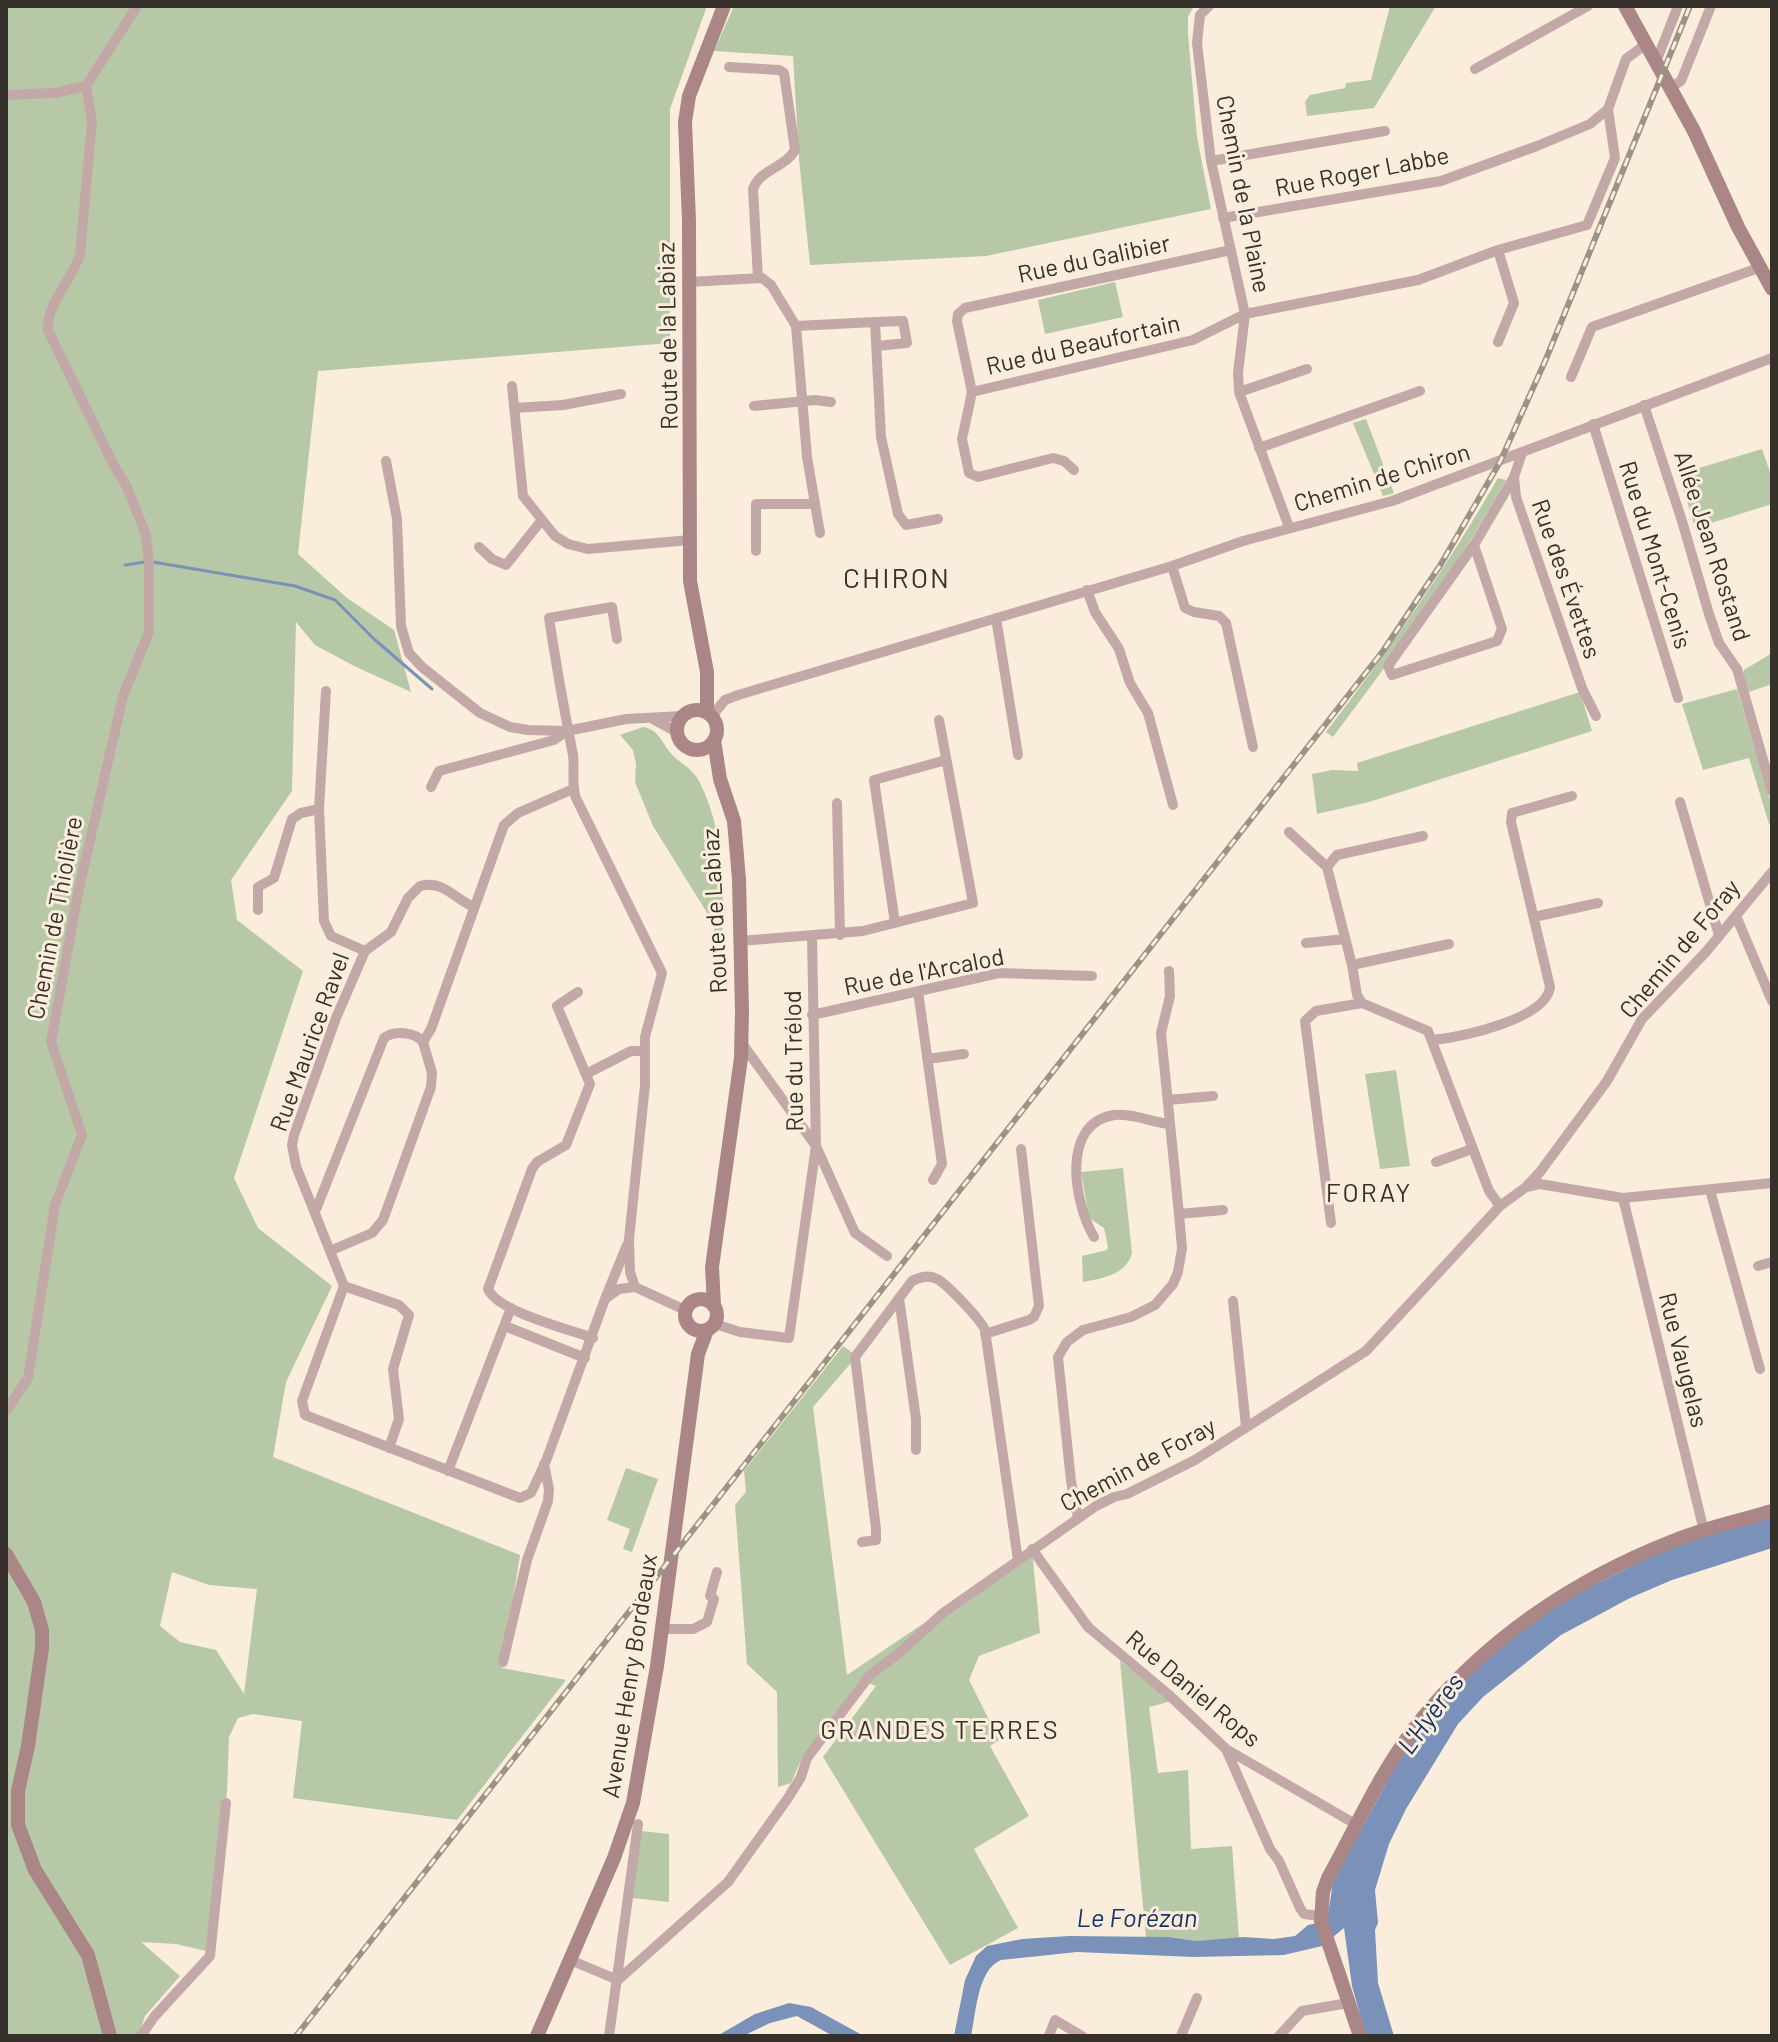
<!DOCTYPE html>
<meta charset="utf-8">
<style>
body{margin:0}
#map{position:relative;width:1778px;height:2042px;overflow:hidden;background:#faeddb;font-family:Barlow,sans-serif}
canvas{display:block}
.frame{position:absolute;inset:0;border:8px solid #36312a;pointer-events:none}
</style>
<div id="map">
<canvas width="1778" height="2042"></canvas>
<div class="frame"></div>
</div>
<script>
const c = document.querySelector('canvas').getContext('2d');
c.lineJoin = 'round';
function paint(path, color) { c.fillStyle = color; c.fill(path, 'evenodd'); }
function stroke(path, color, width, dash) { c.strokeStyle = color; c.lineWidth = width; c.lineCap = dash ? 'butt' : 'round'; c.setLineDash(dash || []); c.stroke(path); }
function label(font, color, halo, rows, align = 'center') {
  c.font = font + ' Barlow,sans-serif'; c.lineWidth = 6; c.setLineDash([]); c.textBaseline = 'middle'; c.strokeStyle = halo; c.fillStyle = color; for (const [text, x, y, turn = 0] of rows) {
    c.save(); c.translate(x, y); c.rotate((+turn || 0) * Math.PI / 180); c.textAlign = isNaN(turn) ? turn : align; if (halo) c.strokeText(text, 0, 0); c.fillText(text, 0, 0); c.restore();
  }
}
const green = new Path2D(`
 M6,6H707L670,109V343L318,371L298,554L347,598L394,630L411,692L354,666L315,645L296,622L292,791L231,880L237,920L303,971L234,1178L258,1228L332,1286L286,1382L273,1457L520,1555L502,1668L566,1680L457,1820L293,1798L302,1721L253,1714L238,1718L229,1737L227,1792L206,1951L176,1944L141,1942L180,1976L145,2016L138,2036H6ZM172,1572L209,1585L257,1589L244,1694L216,1650L180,1642L160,1626Z
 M734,6H1194L1188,17V34L1197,137L1211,209L986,256L810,265L799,159L793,56L714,51Z
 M1390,6H1436L1374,108L1307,116L1305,102L1310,95L1345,88L1346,83L1371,80Z
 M1115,282L1123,317L1045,334L1038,300Z
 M1366,419L1394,493L1383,496L1353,423Z
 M1762,449L1772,478V504L1695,528L1679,474Z
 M1498,478L1506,480C1456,570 1395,655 1333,737L1326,732C1389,650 1447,567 1498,478Z
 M1772,653V684L1746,693L1742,679L1744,670Z
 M1737,689L1772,806V824H1769L1749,758L1703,770L1682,704Z
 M1580,692L1592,731L1369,802L1317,814L1312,774L1332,770L1358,771L1357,763Z
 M643,727C657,729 661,740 669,751C678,763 691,766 699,781C731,842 722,921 721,987H716L714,924L653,826L635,782L636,764L633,750L620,735Z
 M1396,1070L1410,1166L1380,1169L1365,1074Z
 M1123,1168L1132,1253C1126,1275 1103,1278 1083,1282L1082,1256L1107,1250L1108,1247L1104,1228L1089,1218L1081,1172Z
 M843,1346L857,1356L813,1407L847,1675L1032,1550L1040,1633L979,1656L969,1680L999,1740L990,1746L1029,1816L974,1849L1018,1928L950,1965L823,1757L876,1686L860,1680L802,1758L791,1783L778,1787L777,1692L747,1664L735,1505L746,1492L744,1471Z
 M626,1468L658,1479L632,1552L623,1549L630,1529L607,1520Z
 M1120,1661L1172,1701L1149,1707L1158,1773L1188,1770L1191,1849L1232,1846L1239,1939L1197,1941L1169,1937L1146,1938Z
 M641,1831L669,1834V1902L632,1898Z`);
const water = new Path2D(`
 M1772,1516V1548L1672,1580L1630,1598L1561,1635L1483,1697L1458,1724L1406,1809L1389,1844L1375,1890L1378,1923L1375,1930L1378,1983L1394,2036H1366L1352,1986L1344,1928L1322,1946L1284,1955L1193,1957L1077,1952L1001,1960C977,1970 976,2014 971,2036H954L965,1980L976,1956L987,1946L1022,1939L1069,1936L1169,1937L1197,1941L1243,1937L1274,1939L1295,1936L1308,1925L1327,1921L1333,1882L1394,1769L1421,1728L1459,1684L1547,1609L1671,1546Z
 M789,2003L811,2007L864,2036H833L797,2016L770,2023L743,2036H717L755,2014Z`);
const stream = new Path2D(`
 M153,562L295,586L335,600L374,639L432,689
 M125,565L145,562`);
const street = new Path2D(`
 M1209,6L1200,15L1197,43L1211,161L1245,314L1238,373L1239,392L1289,527
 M1656,62L1678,6
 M729,67L779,70L784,73L795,150C785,168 760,169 753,189L758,278
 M1475,69L1588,6
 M1670,88L1681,81L1711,6
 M6,95L54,93L86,86L137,6
 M1211,161L1385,131
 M1223,218L1441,181L1537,146L1590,124L1608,109L1626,59L1646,44
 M689,282L762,278L771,285L796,326L875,322L881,437L898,514L906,525L938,519
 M875,322L903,321L907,343L877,346
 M796,326L807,457L820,533
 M1498,342L1514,303L1498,250
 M1571,377L1592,327L1753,270
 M512,386L523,496L555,536L568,544L588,549L690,540
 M972,392L1193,340L1245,314L1418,280L1498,250L1587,225L1615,158L1608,109
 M1239,392L1307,369
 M1644,405L1682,521L1709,614L1719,643L1737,669L1772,791
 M754,406L815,400L831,402
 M514,408L563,405L621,394
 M1593,424L1678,698
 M1259,448L1420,391
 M1522,453L1514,477L1516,497L1582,688L1596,716
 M386,461L397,519L401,626L409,653L422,667L480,713L510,727L528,730L567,731L626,719L682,716
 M1074,470L1064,461L1053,458L978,477L969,473L962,439L972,392L957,321L958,314L965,308L1231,250
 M1474,545L1388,666L1392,675L1497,641L1502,629L1474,545L1514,477
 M479,547L492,559L506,565L541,521
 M756,551V504H815
 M1172,566L1185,608L1194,612L1219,616L1226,623L1253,747
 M1087,590L1095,612L1119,649L1130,683L1148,713L1173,805
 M996,618L1018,755
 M617,639L612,607L549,618C556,664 564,709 573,755C575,769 571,784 576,798L662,973L645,1037V1085L629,1239L630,1272L635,1287L685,1310
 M326,691L319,809L324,921L331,936L365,951
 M712,716L725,700L738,695L1172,566L1243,541L1392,501L1772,358
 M653,719L677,732
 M431,787L439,771L554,740L567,731
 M1680,802L1719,935
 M837,803L840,935
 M1289,832L1327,867L1352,965L1357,995L1362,1003L1428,1031L1489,1191L1500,1206
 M1327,867L1337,855L1423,836
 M258,910V887L274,878L292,819L301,813L319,809
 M1736,916L1772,1001
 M1534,917L1598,903
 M895,923L874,780L946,760
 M812,937L816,1146L855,1233L887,1256
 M740,941L863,931L973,903L939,720
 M1306,943L1345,939
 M1352,965L1449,944
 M918,991L942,1164L933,1180
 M578,992L557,1006L590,1084L566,1145L537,1162L532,1169L488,1289C498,1312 568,1329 593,1338
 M812,1015L999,973L1092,976
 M1433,1040C1460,1037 1546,1020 1550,987L1511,822L1512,813L1572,796
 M423,1042L431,1029L504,825L518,813L573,789
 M927,1059L964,1054
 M588,1073L631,1051H644
 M1168,1100L1213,1096
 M1436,1162L1472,1149
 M1526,1187L1540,1184L1623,1198L1772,1183
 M1710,1190L1760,1369
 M1623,1198L1704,1531
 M315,1212L384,1038C394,1030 415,1032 423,1042
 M1179,1214L1223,1210
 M1331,1223L1305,1021L1316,1011L1362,1003
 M1094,1237C1075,1205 1059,1124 1114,1115C1132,1113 1151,1122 1169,1124
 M332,1250L372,1233L383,1220L431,1087L432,1073L423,1042
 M1758,1266L1772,1262
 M344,1286L302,1401L305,1415L520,1498L531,1493L546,1461L605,1299L619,1289L635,1287
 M344,1286L296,1166L292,1145L294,1135L336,1018L365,951L391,932L408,898L420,886C444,880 454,899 474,907
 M344,1286L399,1305L409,1315L393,1369L399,1419L389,1448
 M899,1298L916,1419V1450
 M605,1299L627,1245
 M1233,1301L1246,1427
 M715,1324L740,1332L789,1338L816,1146L741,1042
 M505,1326L585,1358
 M985,1334L1029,1320L1034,1317L1039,1306L1021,1149
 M6,1411L28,1378L55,1205L82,1135L51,1042L78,893L123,696L149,632V562L146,535L127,487L112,462L48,330C46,304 73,279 80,254L92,121L86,86
 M448,1471L511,1308
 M1078,1518L1071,1481L1058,1357L1067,1342L1083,1330L1131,1317L1155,1305L1173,1284L1178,1272L1182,1248L1179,1214L1161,1033L1170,996L1169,971
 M862,1542L876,1540V1529L855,1357L912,1281C920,1277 930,1275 937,1279C947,1284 981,1320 985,1330L1018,1560
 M1032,1549L1088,1627L1168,1694L1226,1749L1357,1825
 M662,1629H693L707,1622L714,1599L710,1596L717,1572
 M503,1662L527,1560L548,1501L549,1489L544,1464
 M1226,1749L1270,1849L1279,1861L1300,1908L1304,1914L1320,1916
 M570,1960L618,1980L728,1882L788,1798L801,1777L807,1758L870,1675L898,1654L943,1613L1096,1506L1114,1497L1127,1494L1195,1460L1366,1351L1500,1206L1526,1187L1540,1172L1607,1081L1642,1019L1705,953L1772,872
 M141,2036L154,2017L210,1956L226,1803
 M609,2036L638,1824
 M1049,2036L1055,2020L1082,2036
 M1181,2036L1197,1998
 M1279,2036L1302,2011L1348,2003`);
const secondary = new Path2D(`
 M1625,6L1694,131L1738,227L1772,289
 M677 730a20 20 0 1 1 40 0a20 20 0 1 1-40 0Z
 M707,712V672L690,581L689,221L685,122L689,96L724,6
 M714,740L720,779L734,821L739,879L742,1011L741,1058L712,1267L714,1305
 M685 1315a16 16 0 1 1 32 0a16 16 0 1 1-32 0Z
 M6,1554L34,1602L42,1630V1648L28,1746L18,1791V1825L35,1870L88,1955L110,2036
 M537,2036L614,1858L633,1803L657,1666L698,1354L707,1330
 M1360,2036L1321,1921L1323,1892L1328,1878C1356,1828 1380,1772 1416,1726C1483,1641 1573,1580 1673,1541C1705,1528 1739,1521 1772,1511`);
const rail = new Path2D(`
 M296,2036L1383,651L1441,564L1500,462L1546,359L1690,6`);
const streetNames = [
 ["Rue Roger Labbe",1362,172,-11],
 ["Chemin de la Plaine",1243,194,79],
 ["Rue du Galibier",1094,259,-12],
 ["Route de la Labiaz",668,336,-91],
 ["Rue du Beaufortain",1083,345,-13],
 ["Chemin de Chiron",1382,478,-17],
 ["Allée Jean Rostand",1712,546,72],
 ["Rue du Mont-Cenis",1655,555,73],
 ["Rue des Évettes",1566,579,71],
 ["Route de Labiaz",715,911,-93],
 ["Chemin de Thiolière",55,918,-79],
 ["Chemin de Foray",1680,949,-50],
 ["Rue de l'Arcalod",924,972,-11],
 ["Rue Maurice Ravel",310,1042,-70],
 ["Rue du Trélod",794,1061,-91],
 ["Rue Vaugelas",1683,1360,76],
 ["Chemin de Foray",1138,1465,-28],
 ["Avenue Henry Bordeaux",630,1676,-81],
 ["Rue Daniel Rops",1193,1689,40]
];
const neighbourhoodNames = [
 ["FORAY",1369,1193],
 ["GRANDES TERRES",940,1730]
];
const waterNames = [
 ["L'Hyères",1431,1714,-54],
 ["Le Forézan",1137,1918]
];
const quarterNames = [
 ["CHIRON",897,579]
];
paint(green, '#b7c8a6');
paint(water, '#7a92b9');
stroke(stream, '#7a92b9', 3);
stroke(street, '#c2a9a8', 10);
stroke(secondary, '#aa8686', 14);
stroke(rail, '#9c9386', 6);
stroke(rail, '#faeddb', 3, [9]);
label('24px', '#36312a', '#faeddb', streetNames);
c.letterSpacing = '2px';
label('26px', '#36312a', '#faeddb', neighbourhoodNames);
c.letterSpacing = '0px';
label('italic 26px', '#153466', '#faeddb', waterNames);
c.letterSpacing = '2px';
label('28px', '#36312a', '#faeddb', quarterNames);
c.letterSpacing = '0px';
</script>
